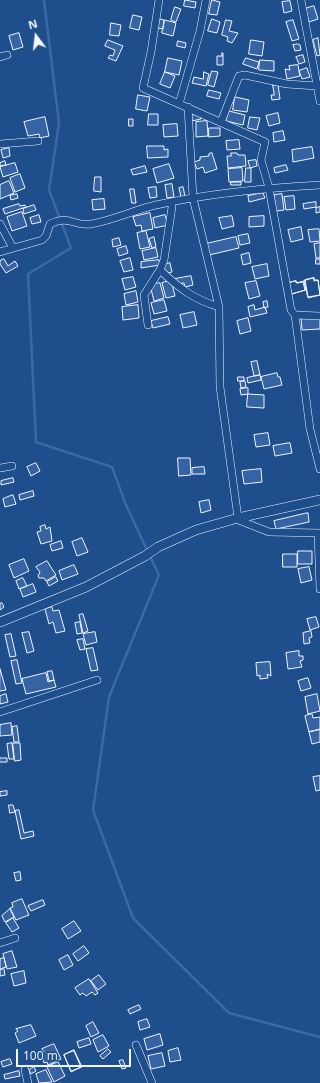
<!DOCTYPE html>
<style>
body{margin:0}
#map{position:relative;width:320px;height:1083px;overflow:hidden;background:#1f4e8c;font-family:"Open Sans",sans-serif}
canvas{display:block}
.north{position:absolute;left:16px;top:16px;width:40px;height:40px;-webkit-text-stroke:3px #1f4e8c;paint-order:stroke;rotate:345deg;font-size:11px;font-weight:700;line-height:16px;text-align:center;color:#f2f6ff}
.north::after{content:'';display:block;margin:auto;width:14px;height:18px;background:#f2f6ff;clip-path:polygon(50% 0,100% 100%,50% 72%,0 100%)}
.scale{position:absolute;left:16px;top:1049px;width:115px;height:18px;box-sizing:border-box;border:2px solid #f2f6ff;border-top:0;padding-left:5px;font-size:12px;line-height:14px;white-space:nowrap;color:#f2f6ff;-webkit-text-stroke:3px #1f4e8c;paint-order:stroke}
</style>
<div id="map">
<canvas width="320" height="1083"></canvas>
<div class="north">N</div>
<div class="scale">100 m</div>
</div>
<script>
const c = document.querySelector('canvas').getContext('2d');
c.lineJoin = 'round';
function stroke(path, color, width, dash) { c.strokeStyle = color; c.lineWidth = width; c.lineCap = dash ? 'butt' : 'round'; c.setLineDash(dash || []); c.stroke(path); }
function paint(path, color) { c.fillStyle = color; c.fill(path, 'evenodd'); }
const stream = new Path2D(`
 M44,0L59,123L49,190L71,248L28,274L36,442L112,467L126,505L148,552
 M150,556L159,575L109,697L93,810L133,918L229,1013L320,1037`);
const building = new Path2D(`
 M185,0L196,2L195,8L184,6Z
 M212,0L220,2L217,15L209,14Z
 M290,1L292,11L284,13L282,2Z
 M314,6L318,19L309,22L305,9Z
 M175,7L181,9L176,22L171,20Z
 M133,15L142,17L139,30L130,28Z
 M160,19L164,20L163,29L158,28Z
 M212,19L220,22L217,33L208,31Z
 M165,20L176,23L173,36L162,33Z
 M226,20L232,21L229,31L238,33L232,43L227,41L228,37L222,35Z
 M293,20L299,39L292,41L286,22Z
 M111,23L121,25L119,36L110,35Z
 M19,33L23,47L13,50L9,36Z
 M318,38L320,55L317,56L313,40Z
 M108,40L123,46L116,61L108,58L110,55L113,56L115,50L105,46Z
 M251,40L264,42L262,56L249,54Z
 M178,41L186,43L185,48L177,46Z
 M298,44L300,45L301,50L295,51L293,45Z
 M222,53H223V65H217V56H222Z
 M303,55L305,62L299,64L296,57Z
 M168,58L182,61L179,75L165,72Z
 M246,58L259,62L257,69L243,64Z
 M260,60L274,61V71L259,70Z
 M298,65L300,76L287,79L285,69L290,70L289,66Z
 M307,68L310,77L302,79L299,71Z
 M212,71L218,72L214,87L208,85Z
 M165,72L175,76L170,88L160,84Z
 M204,72L209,74L206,86L192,83L194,77L203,79Z
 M273,85H278L280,99L272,100L271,95H274Z
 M209,90L221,93L219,99L207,96Z
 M138,95L150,97L147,111L136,109Z
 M235,97L249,100L247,112L233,110Z
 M229,111L245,115L243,125L226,121Z
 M200,113L201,119L192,121L191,115Z
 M278,113L280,123L269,126L266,116Z
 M149,114H158V125H148Z
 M45,117L49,136L40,138L39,134L28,136L24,122Z
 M250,117L260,118L257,130L248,128Z
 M129,119H133V126H129Z
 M207,121L208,136L196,137V122Z
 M177,124L178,136L164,137L163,125Z
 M209,128H220V136L209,137Z
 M283,131L285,140L274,142L273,133Z
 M239,140L240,149L227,150L226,141Z
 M147,146H164V150L168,149V157L148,158Z
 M312,147L314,158L293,162L292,150Z
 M9,148L10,156L3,158L1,150Z
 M212,153L217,169L205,173L203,167L197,169L194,162L200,160V157L209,156V154Z
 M231,153H237L238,155H245L246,166L228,168L227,156H231Z
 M256,160L257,166L250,168L248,161Z
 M5,161L6,165L0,166V163Z
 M15,163L18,172L3,177L0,167Z
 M169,164L174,178L157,183L153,169Z
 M286,165L288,170L275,173L274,168Z
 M145,166L147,172L133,175L131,170Z
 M242,168L243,181L229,182L228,169Z
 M246,168H251V182H245Z
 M20,174L25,188L15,192L10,178Z
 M95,177H101V192L94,191Z
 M9,181L14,193L0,199V185Z
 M231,182H241V185H231Z
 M172,184L174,197L167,198L165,185Z
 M156,187L157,197L150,198L148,188Z
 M183,187L185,196L181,197L179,188Z
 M130,189H134L136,203H132Z
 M263,193L265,198L249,202L248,196Z
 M17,194L18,198L11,200L10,196Z
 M282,194L284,210L276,211L274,195Z
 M294,196L295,209L286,210L284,197Z
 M104,199L105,209L93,210L92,200Z
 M316,202V207L304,209L303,204Z
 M19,204L20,206L25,205L26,207L5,214L3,209Z
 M34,205L36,210L24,214L23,209Z
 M320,207V212L316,213V208Z
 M22,212L27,226L12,231L7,217Z
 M150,213L153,229L142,231L141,225L136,226L133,217Z
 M39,215L41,222L32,224L30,218Z
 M165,215L168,225L155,228L153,218Z
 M232,216L234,226L222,229L219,218Z
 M264,216V226L249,227V217Z
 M301,227L303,239L291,242L288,230Z
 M319,229L320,241L310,242L308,230Z
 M146,231L150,247L140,249L137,233Z
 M248,234L250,243L240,245L238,236Z
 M154,237L156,247L152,248L149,239Z
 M236,237L239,248L209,255L206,244Z
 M119,238L121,245L113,247L112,240Z
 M320,243V258H316L314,244Z
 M126,246L128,253L119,256L117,249Z
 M156,248L158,257L144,260L142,251Z
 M249,253L251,263L243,265L241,255Z
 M130,258L133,270L124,272L120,261Z
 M4,259L8,266L15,261L18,266L6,273L0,264V261Z
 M316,259H320V264H316Z
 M159,260L160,265L141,268V262Z
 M170,263L172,272L165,274L163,265Z
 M267,264L269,276L255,279L252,267Z
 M191,276L193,285L185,287L184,283L176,284L175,279Z
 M133,277L136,287L125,290L122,279Z
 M314,278V281L318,280L320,295L308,298L304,281Z
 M314,278V280H318L320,295L308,297L305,280Z
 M171,280L175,296L166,298L162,283Z
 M256,281L260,296L249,299L245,283Z
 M296,281L297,283L303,282L305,290L292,294L289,283Z
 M296,281V283L304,281L306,290L291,294L289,283Z
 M160,283L164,298L154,301L150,285Z
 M136,291L138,302L126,305L124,294Z
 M164,300L167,311L154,314L151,303Z
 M267,301L268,307L264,308L263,302Z
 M138,305L139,318L123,320L122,307Z
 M254,305L255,310L265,307L267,313L250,317L248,307Z
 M194,312L197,325L183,328L180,315Z
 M320,316V329L302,330L301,317Z
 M168,317L170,324L153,328L151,321Z
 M248,318L251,331L240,334L237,321Z
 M257,361L260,375L254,376L251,362Z
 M277,373L278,377H280L282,385L264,389L261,377Z
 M260,375L261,380L248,383L247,378Z
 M238,377H244V381H238Z
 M245,381L246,387L241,388L240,382Z
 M248,388V394L241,395L240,389Z
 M248,394L264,395V408L247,407Z
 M268,433L270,445L256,447L254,435Z
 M290,443L292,453L275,456L273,446Z
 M178,458H190L191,475L179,476Z
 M36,463L40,471L31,476L27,467Z
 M204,467L205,474H192V468Z
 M261,469L262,482L244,484L242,471Z
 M13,478L14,482L1,485V481Z
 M33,491L34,496L20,500L19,495Z
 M13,495L16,504L5,507L3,499Z
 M209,500L211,510L201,513L199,502Z
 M308,513L309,522L276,529L274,521Z
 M45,525L46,529L50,527L52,541L41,544L37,532L41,531L40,527Z
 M82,538L88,552L77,556L72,542Z
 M61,541L63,548L52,551L50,545Z
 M298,551H312V564H298Z
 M283,554H297V567H283Z
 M24,559L29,571L14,578L9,565Z
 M47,561L56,575L46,581L44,578H39L38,576L40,572L36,567Z
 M74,565L78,574L62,580L59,571Z
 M309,567L312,580L301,583L298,569Z
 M56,577L58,581L49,586L47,582Z
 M23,578L27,586L19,589L16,581Z
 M33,584L36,592L23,597L20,589Z
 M2,603L4,607L0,610V604Z
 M52,607L53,611L59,610L65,631L56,633L53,622L49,624L45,609Z
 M83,614L88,631L83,633L79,615Z
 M316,617L319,627L310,630L307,619Z
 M80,622L82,633L77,634L75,623Z
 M311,631L312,637L309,638L310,643L304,644L303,633Z
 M29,632L34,651L27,653L22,633Z
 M95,632L97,642L86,645L83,634Z
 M11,634L16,656L10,657L5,635Z
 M83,639L85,649L80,650L77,640Z
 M93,648L98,670L91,671L86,649Z
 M299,651V656H303V660L300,661L302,667L288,669L286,653Z
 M17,660L22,683L16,684L11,661Z
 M270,662L271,676L267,674L268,678L260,679V675L257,676L256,663Z
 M0,669L6,690L0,691Z
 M52,671L54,680L49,681L47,672Z
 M46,673L48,682L54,680L56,687L26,694L22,679Z
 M308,678L311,688L301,691L298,681Z
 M6,694L8,702L0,704V696Z
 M317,694L320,711L308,714L305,697Z
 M312,714L313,718L320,717V729L309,732L305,716Z
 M11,723L12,735L0,736V725Z
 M17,726L19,742H14L12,727Z
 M320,730V742L312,744L309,732Z
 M12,743L14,759H9L7,744Z
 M13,743H20L21,760L15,761Z
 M0,758H7V762H0Z
 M320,776V790L316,791L313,777Z
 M7,791V795L0,796V792Z
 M9,805H13L15,812L10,813Z
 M19,810L24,833L33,831L34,836L21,839L15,811Z
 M20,872L21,880L16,881L14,873Z
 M22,899L29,915L16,920L10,908L13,907L12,903Z
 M43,900L45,905L31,911L28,906Z
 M10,909L14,917L5,922L2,916Z
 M13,918L19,928L12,932L6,923Z
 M74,921L81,931L68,939L62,929Z
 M84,946L89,953L78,961L73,954Z
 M12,951L17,967L7,969L3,954Z
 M68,955L73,965L64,970L59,960Z
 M4,958L6,967L0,969V959Z
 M4,969L5,975L0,976V970Z
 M24,971L26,983L14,986L11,974Z
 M99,975L106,984L98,990L91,981Z
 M89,979L98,993L95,995L92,992L86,996L83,993L80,995L75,988Z
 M139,1005L141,1009L130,1014L128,1010Z
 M147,1019L150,1027L140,1030L138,1022Z
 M93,1022L99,1033L91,1037L86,1026Z
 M31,1025L36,1036L19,1043L15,1033L18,1031L16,1029Z
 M160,1034L163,1045L147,1050L144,1039Z
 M103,1035L109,1046L98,1052L93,1040Z
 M89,1038L91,1044L79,1048L77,1042Z
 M54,1044L61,1059L48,1065L47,1062L44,1063L41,1054L44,1052L42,1049Z
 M178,1048L181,1060L170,1062L168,1051Z
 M108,1049L111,1052L103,1059L100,1056Z
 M74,1050L82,1067L71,1071L64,1055Z
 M74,1051L81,1067L71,1072L64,1055Z
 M162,1053L165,1066L151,1069L148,1056Z
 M10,1059L12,1064L3,1067L1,1062Z
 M123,1060L126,1068L122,1069L119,1061Z
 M58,1062L65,1076L54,1082L47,1067Z
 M34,1067L36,1071L31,1074L29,1070Z
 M46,1070L52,1082L39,1083L36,1074Z
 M19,1071L20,1076L5,1079L4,1075Z`);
const minor = new Path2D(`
 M159,0L151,52L143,88L265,142L261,160L269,188L291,310L295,315L310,429L320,469
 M301,0L320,101
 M0,57L7,55
 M179,104L200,31L206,0
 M188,107L193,198L219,307L220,387L238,518
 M221,122L239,76L245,75L287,84L317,86
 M0,144L38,141
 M172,207L164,260L160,270C179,288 193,299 219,307
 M0,224L13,248
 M0,252L42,240L46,236L50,224C70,214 74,227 91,224C114,220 134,210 156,205C210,193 265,188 320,185
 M295,315L320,316
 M148,325L144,295L160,270
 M0,468L12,466
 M236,519L269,532L320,533
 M318,533L320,589
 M0,712L97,680
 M0,943L15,938
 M136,1045L152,1083
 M25,1070L28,1083`);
const tertiary = new Path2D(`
 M0,622L86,587L145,556L158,547L196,530L238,518L320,500`);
stroke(stream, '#3b69a3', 2.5);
paint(building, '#3563a3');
stroke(building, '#f2f6ff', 1);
stroke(minor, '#f2f6ff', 8);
stroke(tertiary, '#f2f6ff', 10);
stroke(minor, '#1f4e8c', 7);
stroke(tertiary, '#1f4e8c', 9);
</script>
